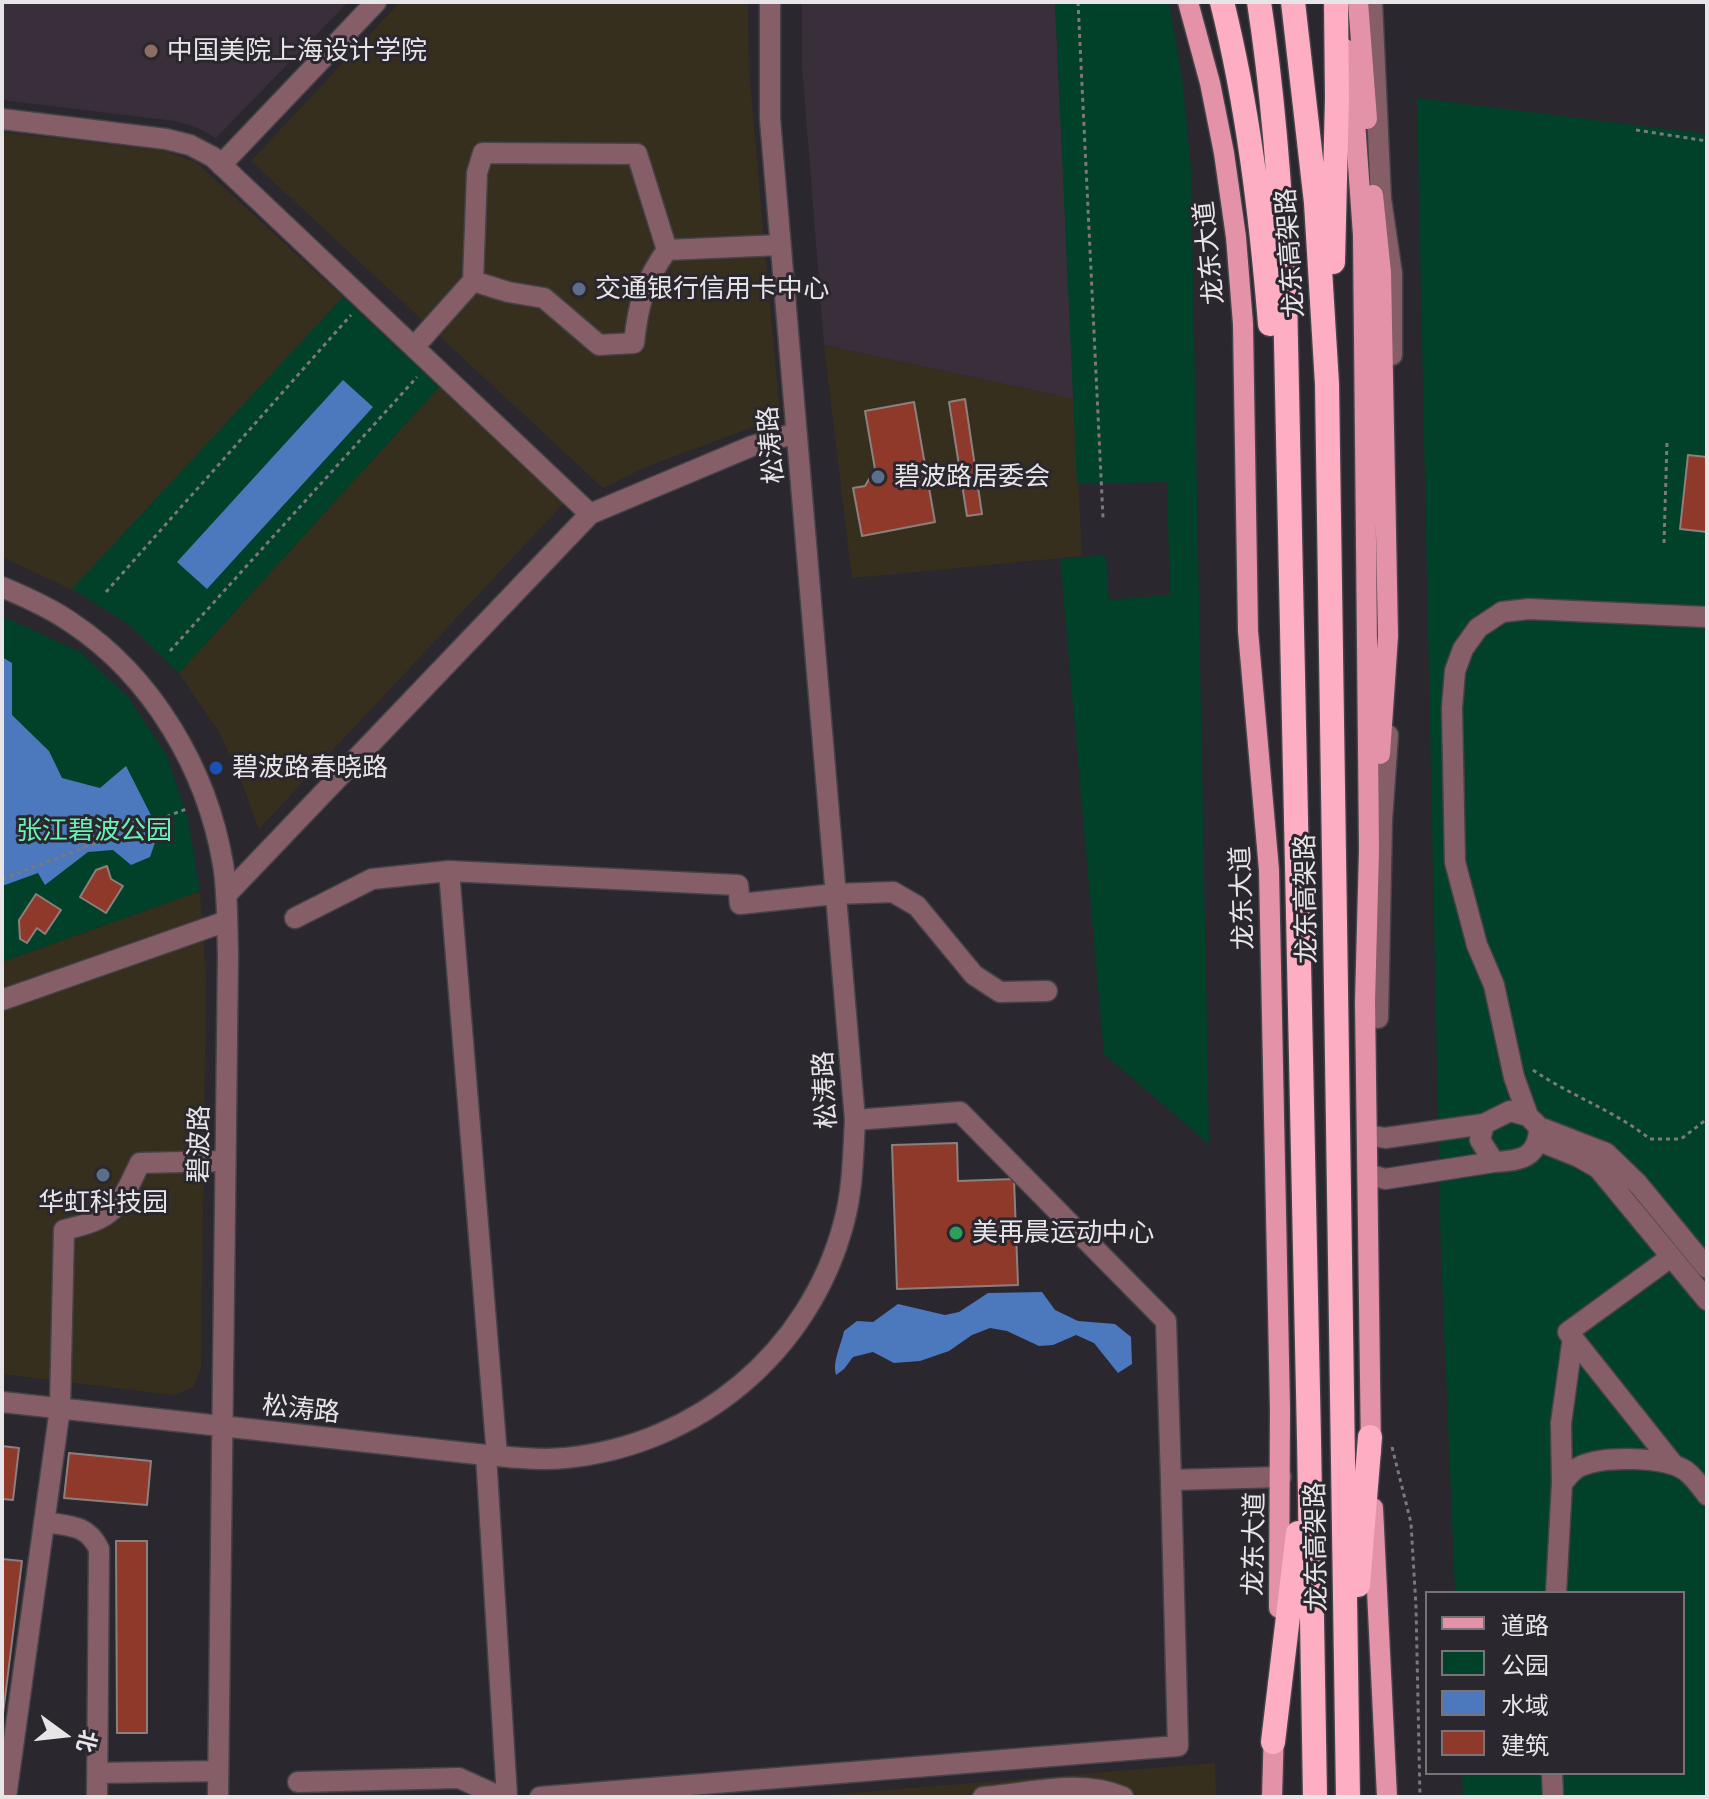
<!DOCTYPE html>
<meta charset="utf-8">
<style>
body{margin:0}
#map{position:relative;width:1709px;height:1799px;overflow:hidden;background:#2b272e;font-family:Lato,"Noto Sans SC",sans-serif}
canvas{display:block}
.frame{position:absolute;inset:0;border:4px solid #e8e5e9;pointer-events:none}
.legend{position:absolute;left:1425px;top:1591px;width:260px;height:184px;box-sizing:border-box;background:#2b272e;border:2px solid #777379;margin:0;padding:10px 14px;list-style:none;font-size:24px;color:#e8e5e9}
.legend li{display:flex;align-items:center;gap:16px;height:40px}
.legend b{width:40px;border:2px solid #777379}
.north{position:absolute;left:24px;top:1695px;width:80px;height:80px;-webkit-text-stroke:6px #2b272e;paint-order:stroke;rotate:105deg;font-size:22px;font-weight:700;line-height:32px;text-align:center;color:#e8e5e9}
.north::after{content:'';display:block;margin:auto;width:28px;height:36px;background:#e8e5e9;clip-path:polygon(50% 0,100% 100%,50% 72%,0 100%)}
</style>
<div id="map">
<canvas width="1709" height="1799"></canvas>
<div class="frame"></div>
<ul class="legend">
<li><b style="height:10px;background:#e392a8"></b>道路</li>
<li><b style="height:22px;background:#014029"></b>公园</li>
<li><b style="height:22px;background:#4c78be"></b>水域</li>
<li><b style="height:22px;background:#8e392a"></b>建筑</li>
</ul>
<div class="north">北</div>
</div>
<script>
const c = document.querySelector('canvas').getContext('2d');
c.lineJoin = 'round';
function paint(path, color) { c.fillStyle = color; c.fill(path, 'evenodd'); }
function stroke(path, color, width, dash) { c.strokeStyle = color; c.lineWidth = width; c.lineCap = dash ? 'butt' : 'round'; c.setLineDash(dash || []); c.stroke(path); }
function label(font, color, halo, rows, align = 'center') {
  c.font = font + ' Lato,"Noto Sans SC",sans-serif'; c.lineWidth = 6; c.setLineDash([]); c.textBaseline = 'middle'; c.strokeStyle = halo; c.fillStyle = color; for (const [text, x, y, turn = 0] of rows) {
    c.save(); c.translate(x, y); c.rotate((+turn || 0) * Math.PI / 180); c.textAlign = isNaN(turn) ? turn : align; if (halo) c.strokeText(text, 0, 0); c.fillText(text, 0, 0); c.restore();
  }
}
const commercial = new Path2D(`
 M400,2H748L749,71L780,417L648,466L603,488L251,161Z
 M2,132L166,151L197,163L343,297L77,592L2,557Z
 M824,345L1074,399L1082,556L852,578Z
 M439,387L563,504L259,829L241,780L219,732L179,673Z
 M200,891L206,981L201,1369L193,1387L174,1395L2,1374V962Z
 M1215,1763L1216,1797H803Z`);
const built = new Path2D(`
 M2,2H348L216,138L196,127L175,121L2,100Z
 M802,2H1055L1074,399L824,345L802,65Z`);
const green = new Path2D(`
 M1055,2H1169L1183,85L1191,171L1209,1144L1104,1054L1060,559L1106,555L1109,600L1170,595L1167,482L1077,484Z
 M1417,98L1707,134V1797H1463L1462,1773H1683V1593H1455L1441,1257Z
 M343,297L439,387L179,673L128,624L72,589Z
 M2,616L80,652L128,697L167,756L188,819L200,891L2,962Z`);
const water = new Path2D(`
 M343,380L373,407L207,589L177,562Z
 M2,657L12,663V715L49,751L62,778L100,788L126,766L159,831L150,857L131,865L113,850L88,852L45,885L38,873L5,885L2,884Z
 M1042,1292L1055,1310L1078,1321L1115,1324L1131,1337L1132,1364L1118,1373L1094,1343L1076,1335L1053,1345L1039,1346L1007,1331L990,1328L972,1335L949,1351L920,1361L894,1363L873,1352L853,1357L844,1369L836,1375C832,1361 841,1346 844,1331L857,1321L873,1322L898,1304L945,1315L959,1312L988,1293Z`);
const building = new Path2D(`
 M965,399L982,514L967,516L949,402Z
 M914,402L935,522L862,536L853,488L865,486L875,469L865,411Z
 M1688,455L1707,457V532L1680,529Z
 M107,866L111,879L123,886L106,913L80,897L96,870Z
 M36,894L61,910L45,934L37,928L27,943L20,939L19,920Z
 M957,1143L958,1181L1014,1179L1018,1285L897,1289L892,1145Z
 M2,1446L19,1448L13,1500L2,1499Z
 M69,1453L151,1461L147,1505L64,1498Z
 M116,1541H147V1733H117Z
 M2,1559L22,1561L2,1722Z`);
const path = new Path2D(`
 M1078,2L1103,518
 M1636,130L1707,141
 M1664,543L1667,441
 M106,592L351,315
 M170,651L417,377
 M2,879L189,808
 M1533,1070C1571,1096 1615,1111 1650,1139H1681L1707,1119
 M1392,1447L1411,1523L1416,1607L1420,1797`);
const minor = new Path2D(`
 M1372,2L1381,199L1392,274V355
 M2,119L166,139L190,145L213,157L590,514
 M221,165L376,2
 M667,250C644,282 638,305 634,343L599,345L544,298L508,292L473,281L477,173L483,153L637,154L667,250L780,245
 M414,347L473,281
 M2,587C26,597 51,608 72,623C153,677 207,770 223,864C228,894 227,925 228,955L218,1797
 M226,895L590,514L752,446L796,433
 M295,918L372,879L449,871
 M2,1000L227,921
 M1378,1018L1382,820L1388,735
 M1510,1111L1528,1116L1539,1127C1539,1158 1520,1161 1494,1162L1480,1140L1484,1124Z
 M1528,1116L1514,1077L1494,985L1477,945L1455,862L1452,708L1455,671L1463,649L1478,628L1502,612L1529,609L1707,617
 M855,1120L960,1112L1166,1321L1171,1480L1281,1477
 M1539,1127L1606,1153L1638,1184L1707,1268
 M1368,1135L1385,1138L1484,1124
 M1539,1141L1579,1157L1598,1168L1707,1300
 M1368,1174L1385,1179L1494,1162
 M1671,1257L1568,1332L1673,1464
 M2,1402L486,1455C512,1457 539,1461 565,1458C698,1445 810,1352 844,1222C853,1189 853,1154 855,1120L770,119V2
 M486,1455L507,1797
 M497,1456L449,871L738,885L740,904L835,894L893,892L917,906L974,975L1000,992L1047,991
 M1562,1483L1561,1423L1573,1337
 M44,1522C69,1526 87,1524 99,1549L97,1797
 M1556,1593L1562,1483C1568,1477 1573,1469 1581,1466C1604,1456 1665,1456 1686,1471C1694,1477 1701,1487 1707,1495
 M98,1773L218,1771
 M1552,1773L1553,1797
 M298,1782L459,1778L501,1797
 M6,1797L60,1408L64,1230C115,1218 118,1209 140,1163L225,1161
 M540,1797L1178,1746L1171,1480
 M983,1797C1029,1794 1080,1778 1123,1797`);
const major = new Path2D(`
 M1188,2L1210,83L1224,153L1236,237L1243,324L1248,631L1269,870L1280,1409L1279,1608
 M1358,2L1367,119
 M1345,49L1355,122L1363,235L1369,850L1365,1002L1371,1452
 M1373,195L1381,273L1388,636L1380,754
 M1373,1508L1387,1797
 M1272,1797L1274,1727`);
const highway = new Path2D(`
 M1222,2C1248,107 1261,215 1270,324
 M1259,2C1274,99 1281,196 1285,294L1309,1439L1315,1797
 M1293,2L1316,203L1327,384L1348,1797
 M1333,262L1337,98L1336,2
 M1358,1585L1370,1437
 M1273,1742L1298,1533`);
const markers = [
 [151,51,8,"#8d6e63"],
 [579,289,8,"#5c6f8a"],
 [878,477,8,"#5c6f8a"],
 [216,768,8,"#1a4fb4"],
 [103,1175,8,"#5c6f8a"],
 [956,1233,8,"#2e9e5b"]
];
const poiNames = [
 ["中国美院上海设计学院",167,51],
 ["交通银行信用卡中心",595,289],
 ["碧波路居委会",894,477],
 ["碧波路春晓路",232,768],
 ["华虹科技园",103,1203,"center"],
 ["美再晨运动中心",972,1233]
];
const streetNames = [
 ["龙东大道",1209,253,-96],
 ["龙东高架路",1290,253,-94],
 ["松涛路",771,445,-95],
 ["龙东大道",1242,898,-92],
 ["龙东高架路",1306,899,-91],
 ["松涛路",825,1090,-93],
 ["碧波路",199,1144,-89],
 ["松涛路",301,1409,6],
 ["龙东大道",1254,1544,-89],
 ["龙东高架路",1316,1547,-91]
];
const parkNames = [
 ["张江碧波公园",94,831]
];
paint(commercial, '#372f1e');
paint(built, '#382f3b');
paint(green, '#014029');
paint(water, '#4c78be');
paint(building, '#8e392a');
stroke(building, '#8c807e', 2);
stroke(minor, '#454248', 23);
stroke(major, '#454248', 23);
stroke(highway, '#454248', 27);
stroke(path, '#7c787e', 3, [4, 4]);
stroke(minor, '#865e68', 20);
stroke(major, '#e392a8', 20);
stroke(highway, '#fdaec2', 24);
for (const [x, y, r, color] of markers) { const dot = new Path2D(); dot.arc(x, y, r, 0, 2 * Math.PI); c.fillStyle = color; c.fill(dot); stroke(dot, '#2b272e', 3); }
label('26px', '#e8e5e9', '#2b272e', poiNames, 'left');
label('26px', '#e8e5e9', '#2b272e', streetNames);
label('26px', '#69f2b5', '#2b272e', parkNames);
</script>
